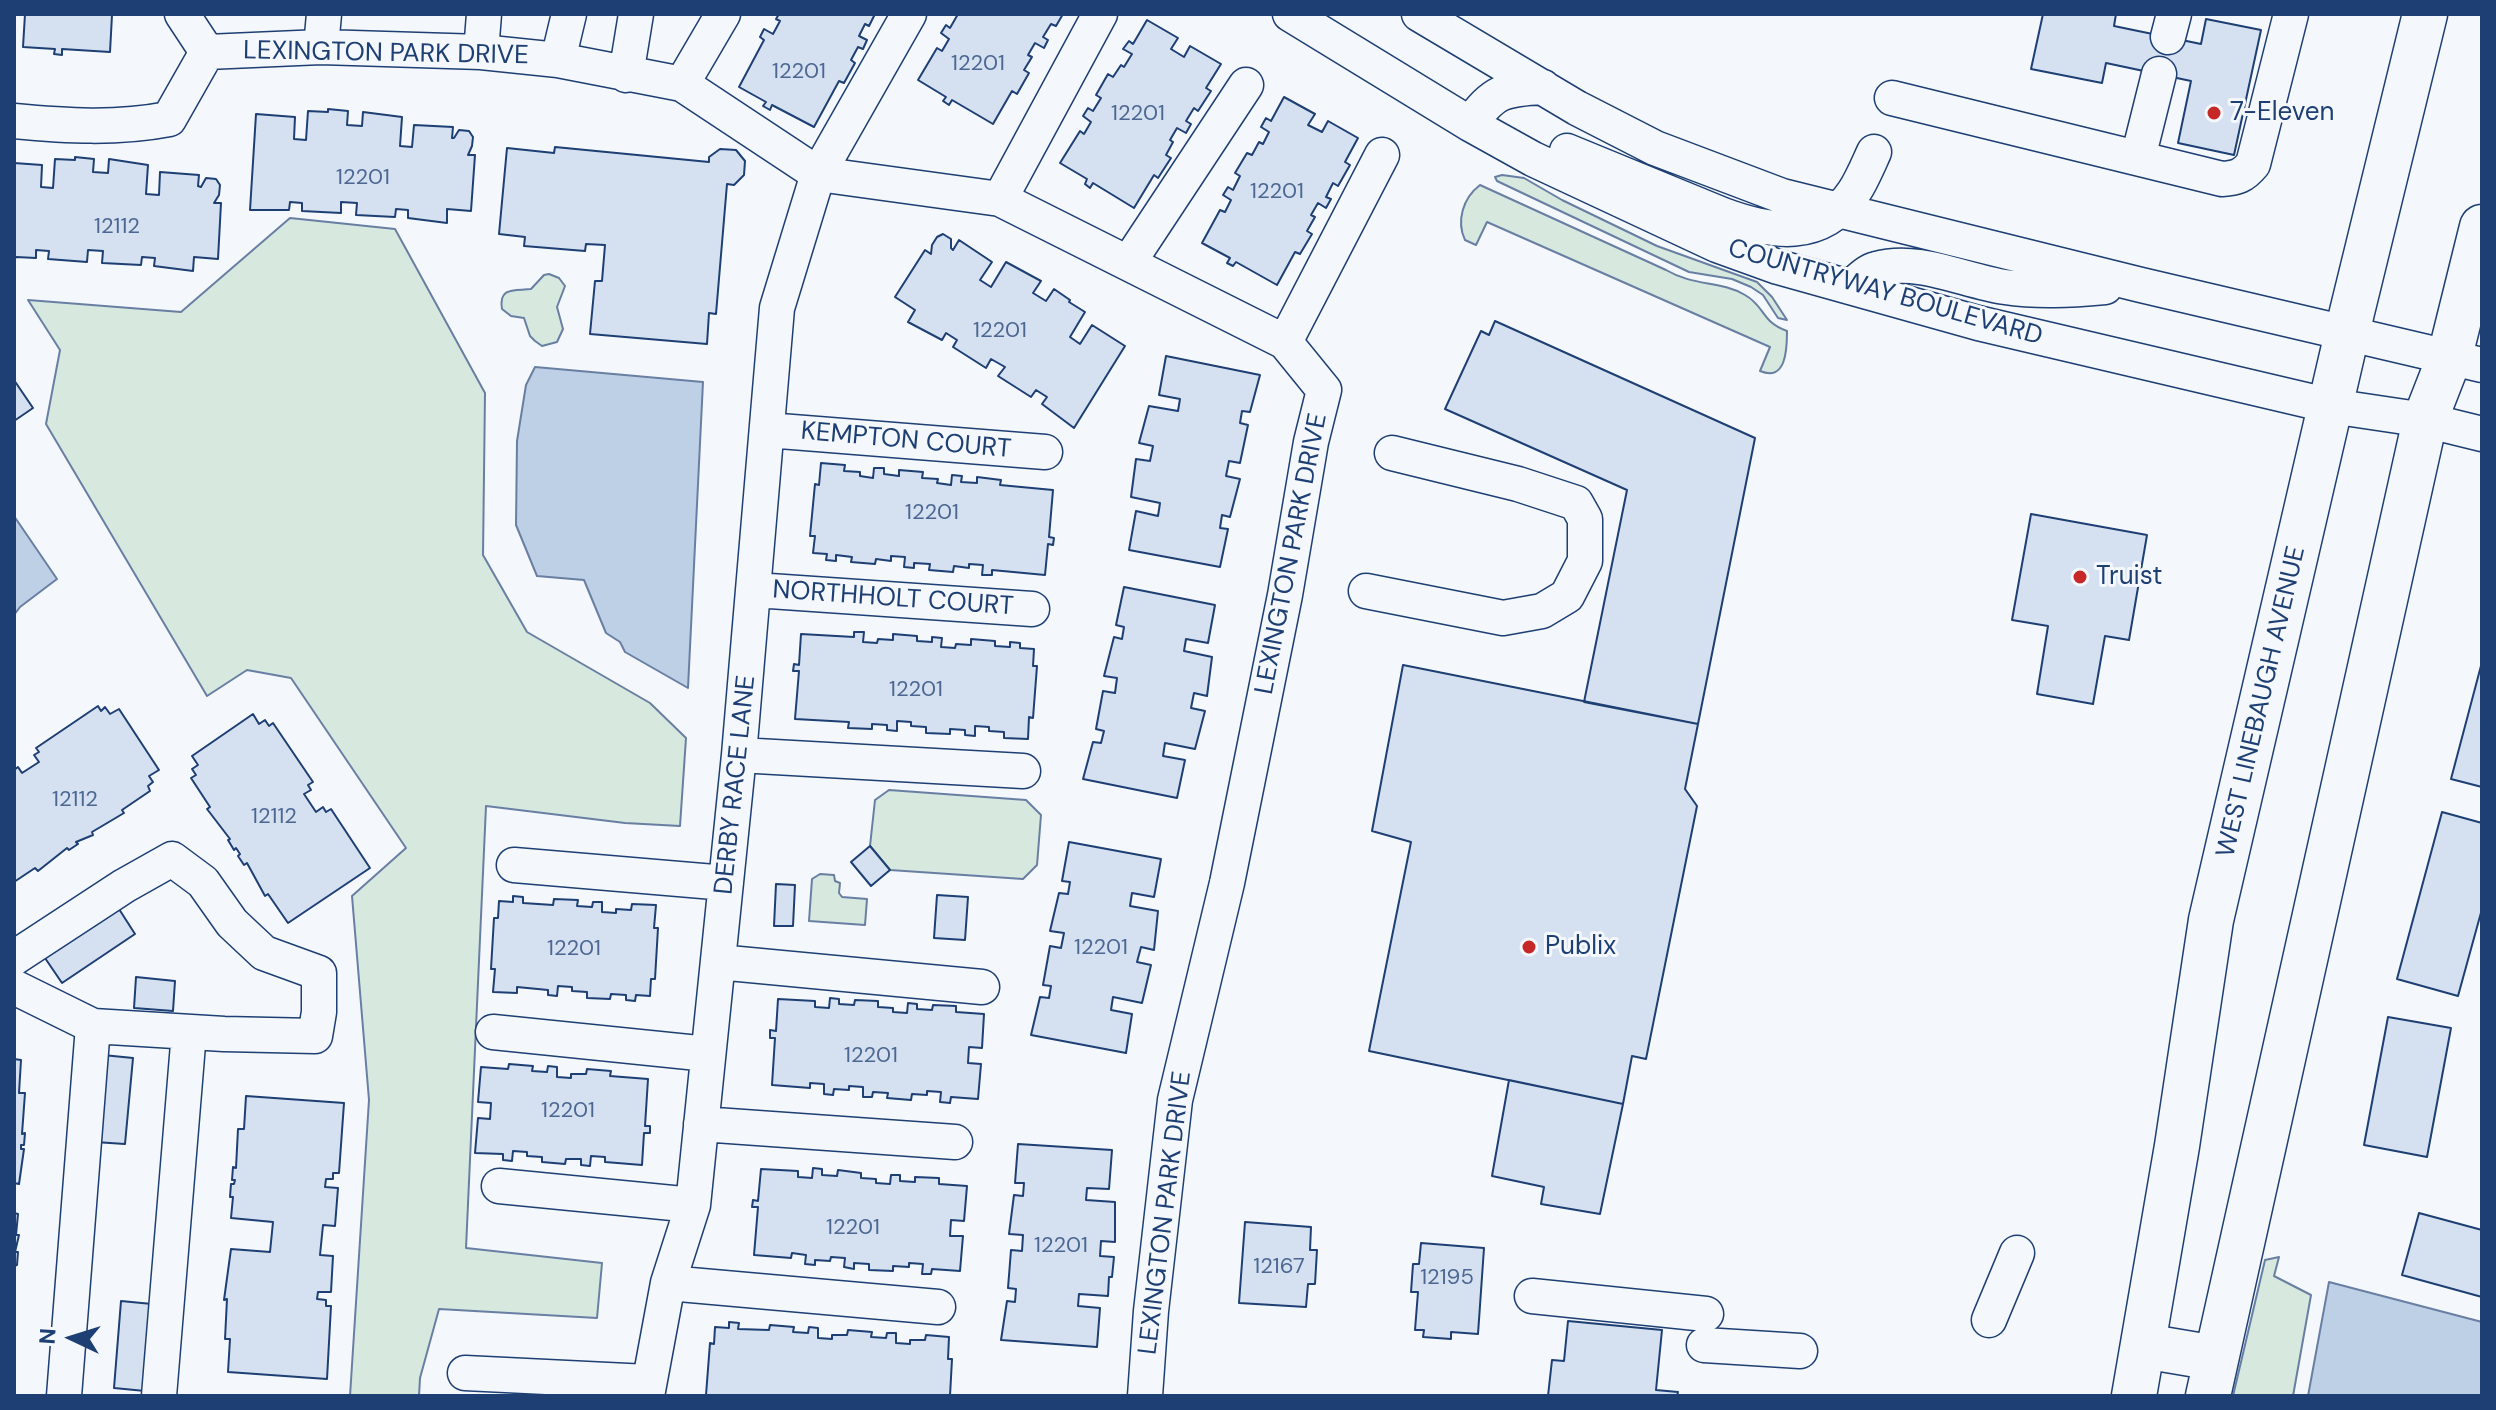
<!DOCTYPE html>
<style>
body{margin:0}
#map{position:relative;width:2496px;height:1410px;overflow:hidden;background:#f4f7fb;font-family:"DM Sans",sans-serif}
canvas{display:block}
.frame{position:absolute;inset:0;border:16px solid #1d3f73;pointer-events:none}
.north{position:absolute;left:32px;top:1298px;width:80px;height:80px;-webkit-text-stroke:6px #f4f7fb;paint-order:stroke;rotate:274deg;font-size:22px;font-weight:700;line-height:32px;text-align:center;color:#1d3f73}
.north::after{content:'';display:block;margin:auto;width:28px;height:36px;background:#1d3f73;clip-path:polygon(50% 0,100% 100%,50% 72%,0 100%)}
</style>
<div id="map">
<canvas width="2496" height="1410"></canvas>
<div class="frame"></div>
<div class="north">N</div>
</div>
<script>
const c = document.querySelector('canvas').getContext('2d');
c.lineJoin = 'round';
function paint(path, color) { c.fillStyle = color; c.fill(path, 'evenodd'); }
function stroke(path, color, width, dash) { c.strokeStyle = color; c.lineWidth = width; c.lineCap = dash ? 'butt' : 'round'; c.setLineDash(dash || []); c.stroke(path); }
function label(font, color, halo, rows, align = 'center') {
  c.font = font + ' "DM Sans",sans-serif'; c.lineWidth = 6; c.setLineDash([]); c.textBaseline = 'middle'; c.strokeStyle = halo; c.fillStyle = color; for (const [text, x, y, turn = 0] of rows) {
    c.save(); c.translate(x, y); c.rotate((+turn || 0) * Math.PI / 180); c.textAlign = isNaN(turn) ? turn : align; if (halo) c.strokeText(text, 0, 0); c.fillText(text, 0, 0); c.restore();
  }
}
const green = new Path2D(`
 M1502,175L1524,178L1562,200L1657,246L1757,282L1772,297L1787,320L1778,318L1763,295L1751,287L1732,279L1689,272L1497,181L1495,177Z
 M1480,185L1666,270C1695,287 1719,280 1745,295C1765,306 1761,322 1787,331C1787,350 1786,382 1760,371L1770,347L1487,222L1476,245L1465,240C1456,221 1463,198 1480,185Z
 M290,218L395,229L485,393L483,555L527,632L650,703L686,738L680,826L625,823L486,806L466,1248L602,1263L597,1318L439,1309L420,1378L419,1396H350L369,1100L352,896L406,848L291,678L247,670L207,696L46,424L60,350L28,300L181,312Z
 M549,274L559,278L565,286L557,307L563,329L557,342L542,346L535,341L530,336L524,318L511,316L502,309C498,286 516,291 531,289L544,275Z
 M889,790L1026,800L1041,815L1037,865L1023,879L890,870L870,846L875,800Z
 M820,874L834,875L835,881L840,883L839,893L842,897L867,899L865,925L809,921L812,879Z
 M2279,1257L2274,1276L2311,1295L2293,1396H2233L2265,1260Z`);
const water = new Path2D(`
 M535,367L703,382L688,688L625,652L620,642L606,633L584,580L537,576L516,525L517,441L526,385Z
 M14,516L57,579L20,607L14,615Z
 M2329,1282L2482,1322V1396H2308Z`);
const building = new Path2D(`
 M25,14H117L112,15L110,52L62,49V55L54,54L55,49L23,47Z
 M779,14H875L869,26L865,24L859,36L867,40L863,49L858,47L851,60L855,63L844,83L839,81L814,127L772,105L770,110L763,106L766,102L739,87L764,40L760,37L764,29L773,34L780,21L776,19Z
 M958,14H1063L1056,26L1051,24L1043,37L1048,40L1044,48L1035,43L1028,55L1032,57L1024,70L1029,73L1017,94L1012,91L993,124L952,100L949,105L943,101L946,97L918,80L937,48L942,51L949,39L941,33L946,25L950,28Z
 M2043,14H2116L2114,26L2201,44L2206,19L2261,30L2234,155L2178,143L2191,81L2106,63L2102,83L2031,69Z
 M1147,20L1178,38L1171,49L1184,57L1190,46L1221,64L1206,88L1211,91L1198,111L1194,108L1186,121L1191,124L1186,133L1177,128L1170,140L1173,142L1166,155L1171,158L1158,178L1154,175L1134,208L1093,183L1090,188L1085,184L1087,179L1060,163L1080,131L1084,134L1091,122L1083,116L1088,108L1093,111L1101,98L1096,95L1108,74L1113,77L1121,65L1124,67L1132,54L1123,49L1129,41L1133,44Z
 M1284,97L1315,114L1308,125L1322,132L1328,121L1358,138L1345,162L1350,165L1338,186L1333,183L1326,197L1331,199L1326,208L1318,203L1311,215L1315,217L1307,231L1312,234L1300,254L1295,252L1277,285L1236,262L1233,266L1227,263L1230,258L1202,243L1220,210L1225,212L1231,200L1223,195L1228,187L1233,190L1240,176L1235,173L1247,153L1252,155L1259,142L1263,144L1269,132L1261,127L1266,118L1271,121Z
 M328,109L348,111L347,125L362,126L363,112L402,117L400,146L412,147L414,125L453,127L452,138H454L459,130L469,131L473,137L472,146L468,155H475L471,211L447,209V223L408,218V210L396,209L395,217L356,215L357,203L341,202V213L302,211V203L290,202L289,210H250L256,114L295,117L294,139L306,140L308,111L328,112Z
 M555,147L709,162V157L720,149L736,150L745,161L744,175L734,185L727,184L716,314L709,313L707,344L590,334L595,281H602L605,245L586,244L585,251L524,246L525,237L499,234L507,148L554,153Z
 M75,157L94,159L93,172L108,173L109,159L148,165L146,194L159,195L160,172L199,175L198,186L201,187L206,178L216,179L220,185L219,195L214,203H221L218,259L194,257L193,271L154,266L155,258L142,257L141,265L102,263L103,251L88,250L87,262L48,259L49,251L36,250V258L16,257L14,260V163L42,165L41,187L53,188L55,159L75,160Z
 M943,234L951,239V248L953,250L959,240L992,262L980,280L991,287L1006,262L1041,281L1033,293L1046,301L1054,289L1070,300L1069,302L1085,312L1070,337L1080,344L1092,325L1125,346L1074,428L1042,404L1047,397L1036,390L1031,397L998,376L1005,367L991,359L986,368L953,347L957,340L946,333L942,340L908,322L915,310L895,297L925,250L931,254L932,245L937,237Z
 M1495,321L1755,438L1698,724L1584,702L1627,490L1445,409L1481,331L1489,335Z
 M1166,356L1260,375L1250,412L1242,411L1240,423L1248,425L1240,463L1229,461L1226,476L1240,479L1230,517L1222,515L1220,528L1228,529L1220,567L1129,550L1136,511L1158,516L1160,503L1131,497L1136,459L1150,461L1153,446L1139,443L1149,406L1178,411L1180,399L1159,395Z
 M14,380L33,408L14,421Z
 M821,463L845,465L844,471L860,472V476L873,478L874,468H884V474L899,476V470L923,472L922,478L938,479L937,483L951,485L952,475L962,476L961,482L977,483V477L1001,480L1000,485L1053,490L1049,537L1054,538L1053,545L1048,544L1045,575L992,570V575H982L983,565L969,564V568L954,566L953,572L929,570L930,564L914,563V568L904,567L905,557L891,556V561L876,559L875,564L851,562L852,557L836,555V561L826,560L827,554L813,553L815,536H810L815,484L819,485Z
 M2031,514L2147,535L2129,640L2105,636L2093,704L2037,694L2048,626L2012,620Z
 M1124,587L1215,605L1208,643L1186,639L1184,651L1212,657L1207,696L1194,693L1191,708L1205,711L1195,749L1165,743L1163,756L1185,760L1177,798L1083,779L1093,742L1101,743L1104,731L1096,729L1103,691L1115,693L1117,678L1104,676L1114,637L1122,639L1124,627L1116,625Z
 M854,632H864L863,642L877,643L878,639L893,640V634L917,636V641L932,642V637L942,638L941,647L955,648L956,644L971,645V639L995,641V646L1010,647V642L1020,643V648L1034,649L1033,666H1037L1033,718L1029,717L1028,739L1004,738V732L989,731V727L975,726V736L965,735V730L950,729V734L926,733V727L911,726V722L897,721V731L887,730V725L872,724V729L848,728L849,722L795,719L799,671H793L794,664L799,665L801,634L854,637Z
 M2482,662V787L2451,779Z
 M1403,665L1698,724L1685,789L1697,806L1646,1059L1632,1056L1623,1104L1369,1051L1411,842L1372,831Z
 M98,706L101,711L105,707L110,714L119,709L159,770L149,776L153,782L148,786L150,791L122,810L124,813L92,832L93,835L76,842L78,844L69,850L67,848L38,871L35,868L14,882V770L18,767L22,773L39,762L34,755L39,752L36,748Z
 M253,714L259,724L265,720L269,726L273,723L313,782L308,785L311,790L304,794L316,812L323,807L326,812L331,809L370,868L288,923L268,894L265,896L247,863L244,865L238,856L240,854L236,848L234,850L228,840L230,839L207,809L210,807L191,778L196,775L192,769L198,765L192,756Z
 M2442,812L2482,823V909L2458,996L2397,979Z
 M1069,842L1161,859L1154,897L1132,893L1130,906L1158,911L1154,950L1141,947L1137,962L1151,965L1142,1003L1113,997L1111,1010L1132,1014L1126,1053L1031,1035L1040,997L1049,998L1051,986L1043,985L1050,946L1061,948L1064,933L1050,931L1059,893L1068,894L1070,882L1062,881Z
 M870,846L890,870L871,886L851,862Z
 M776,884L795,885L793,926H774Z
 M937,895L968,897L965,940L934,938Z
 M513,896L523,897V903L553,905L554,899L578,900L577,906L592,907L593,902H602V912L616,913V909L631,910L632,904L656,905L654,928H658L655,979H651L650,996L636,995L635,1001L626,1000V995L611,994L610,999L587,998V992L572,991V987L558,986L557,996L548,995V990L517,987V993L493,992L495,969H491L494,918H498L499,901L513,902Z
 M119,909L135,934L62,983L45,958Z
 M136,977L175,981L173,1011L134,1008Z
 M830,998L839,999V1004L854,1005L855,1000L878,1001V1007L893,1008V1012L907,1013L908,1003L917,1004V1009L932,1010L933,1005L956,1006V1012L984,1014L982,1048L969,1047L968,1063L981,1064L978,1099L951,1097L950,1103L940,1102L941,1092L927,1091V1095L912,1094L911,1100L887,1098L888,1093L873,1092L872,1097H863V1087L849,1086V1090L834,1089L833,1095L824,1094V1084L810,1083V1088L772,1085L775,1038H770V1030L776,1031L778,999L815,1001V1007L829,1008Z
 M2388,1017L2451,1028L2427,1157L2364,1145Z
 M103,1055L133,1058L125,1144L95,1142Z
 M14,1059L21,1060L19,1093H25L22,1134L25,1133L24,1145H21V1149H24L19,1184L14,1183Z
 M509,1064L533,1066L532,1071L547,1072L548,1066L557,1067V1077L571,1078V1074H586L587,1069L611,1071L610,1076L648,1079L645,1126H650V1133H644L642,1165L605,1162V1157L591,1156L590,1166L581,1165V1159H566L565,1164L542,1162V1157L527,1156V1152L513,1151L512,1161L503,1160V1154L475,1153L478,1118L490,1119L491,1103L478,1102L481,1067L508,1069Z
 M1509,1080L1623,1104L1600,1214L1541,1204L1544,1187L1492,1176Z
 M246,1096L344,1103L339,1173H333V1179H326L325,1187L338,1188L335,1226L323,1225L320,1255L333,1256L331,1292H318L317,1299L326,1300V1306H331L327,1379L228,1372L230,1339H225L227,1299L224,1300L231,1249L270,1252L273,1222L231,1218L233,1197H230L231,1184H234L235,1180H232L233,1167L236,1168L238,1129H244Z
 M1018,1144L1112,1150L1109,1189L1087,1188L1086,1200L1115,1202V1242L1101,1241L1100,1256L1114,1257L1112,1277H1109L1108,1296L1079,1294L1078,1306L1100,1308L1097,1347L1001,1340L1007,1301L1015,1302L1016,1289L1008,1288L1011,1250L1022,1251L1023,1235L1009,1234L1014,1195L1023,1196L1024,1183H1015Z
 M813,1168L822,1169V1175L837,1176L838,1170L861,1173V1178L876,1179V1183L890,1184L891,1175H900V1181L915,1182V1177L939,1178V1184L967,1186L964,1221L951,1220L950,1236H963L960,1271L932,1269L931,1274H922L923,1264L909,1263V1267L893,1266V1271L869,1270V1264L854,1263V1269L844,1267L845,1258L831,1257L830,1261L815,1260V1265L805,1264L806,1255L792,1253L791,1258L754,1255L758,1207H752L753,1200L758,1201L761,1169L798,1171V1177L812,1178Z
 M14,1213L18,1214L16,1235H19L15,1252H18L17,1265L14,1266Z
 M2419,1213L2482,1230V1297L2402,1275Z
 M1245,1222L1311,1227L1310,1250H1317L1315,1284H1308L1306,1307L1239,1303Z
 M1421,1243L1484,1248L1478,1334L1451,1332V1339L1423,1337L1424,1330H1415L1418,1292H1411L1413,1264H1419Z
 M121,1301L152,1304L145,1391L114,1388Z
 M1568,1321L1662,1330L1656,1390L1678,1392L1677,1396H1548L1552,1360L1564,1361Z
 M729,1322L739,1323L738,1329L769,1330L770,1325L794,1327L793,1332L808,1333L809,1327L818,1328V1338L832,1339V1335H847L848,1330L872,1332L871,1337L886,1338L887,1333H896V1343L910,1344V1340H925L926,1335L949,1337L948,1359H952L950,1396L706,1395L710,1343L714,1344L715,1327L729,1328Z`);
const minor = new Path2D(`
 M182,14L207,52
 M1290,14L1470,124L1533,159L1717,245L1778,267L1978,323L2331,406L2425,420L2482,434
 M1419,14L1577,108L1655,148L1782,196L2141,285L2482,365
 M2168,37L2174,14
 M321,47L324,14
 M207,52L321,47L481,52L558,60L682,84L818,174L1000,199L1285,342L1324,390L1311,442L1285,595L1227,883L1175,1100L1151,1311L1145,1396
 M481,52L484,14
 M558,60L569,14
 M626,75L636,14
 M682,84L723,14
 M1892,98L2222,179C2237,178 2243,176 2253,164L2291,14
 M14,121C66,126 117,129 169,119L207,52
 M1470,124C1494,91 1503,89 1543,87
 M1567,151L1723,215C1772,233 1821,241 1854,192C1862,180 1868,165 1874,152
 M2138,158L2159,74
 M1000,199L1100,14
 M1129,262L1246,85
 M1851,287C1858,281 1867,271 1876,269C1919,257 1964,281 2005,287C2038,292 2071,290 2105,287
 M1285,342L1382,155
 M767,430L1045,452
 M755,590L1032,609
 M1366,591L1503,618L1542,611L1567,596L1585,561V519L1576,503L1518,484L1392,453
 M739,755L1023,771
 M514,865L726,883
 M14,958L124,886L172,859L203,882L232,923L264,953L319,973V1012L315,1036L224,1034L93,1026
 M718,962L982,987
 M14,987L93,1026L64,1396
 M493,1032L708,1054
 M701,1124L955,1142
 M499,1186L693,1205
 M668,1283L938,1307
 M1532,1296L1706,1314
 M1989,1320L2017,1253
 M1704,1345L1800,1351
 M465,1373L648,1382
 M159,1396L189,1032
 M647,1396L668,1283L693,1205L739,755L777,308L818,174L909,14`);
const major = new Path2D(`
 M2144,1346L2215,1358
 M2134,1396L2177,1146L2211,920L2352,312L2425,14
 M2208,1396L2425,420L2450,356L2482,227`);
const markers = [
 [2214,113,8,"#c62828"],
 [2080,577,8,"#c62828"],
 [1529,947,8,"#c62828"]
];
const numberNames = [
 ["12201",978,64],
 ["12201",799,72],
 ["12201",1138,114],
 ["12201",363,178],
 ["12201",1277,192],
 ["12112",117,227],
 ["12201",1000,331],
 ["12201",932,513],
 ["12201",916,690],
 ["12112",75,800],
 ["12112",274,817],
 ["12201",1101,948],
 ["12201",574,949],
 ["12201",871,1056],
 ["12201",568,1111],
 ["12201",853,1228],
 ["12201",1061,1246],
 ["12167",1279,1267],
 ["12195",1447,1278]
];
const streetNames = [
 ["LEXINGTON PARK DRIVE",386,54,1],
 ["COUNTRYWAY BOULEVARD",1885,293,16],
 ["KEMPTON COURT",906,441,5],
 ["LEXINGTON PARK DRIVE",1292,554,-79],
 ["NORTHHOLT COURT",893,599,4],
 ["WEST LINEBAUGH AVENUE",2262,702,-77],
 ["DERBY RACE LANE",736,785,-84],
 ["LEXINGTON PARK DRIVE",1166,1213,-83]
];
const poiNames = [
 ["7-Eleven",2230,113],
 ["Truist",2096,577],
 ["Publix",1545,947]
];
paint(green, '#d7e8df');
stroke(green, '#687fa3', 2);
paint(water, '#bed0e5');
stroke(water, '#687fa3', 2);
paint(building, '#d5e0f0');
stroke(building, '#1d3f73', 2);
stroke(minor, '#1d3f73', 37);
stroke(major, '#1d3f73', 47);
stroke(minor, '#f4f7fb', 34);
stroke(major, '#f4f7fb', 44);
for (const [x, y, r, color] of markers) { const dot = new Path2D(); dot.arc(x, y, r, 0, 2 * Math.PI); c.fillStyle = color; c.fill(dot); stroke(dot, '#f4f7fb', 3); }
label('22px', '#4b6792', null, numberNames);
label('26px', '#1d3f73', '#f4f7fb', streetNames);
label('26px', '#1d3f73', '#f4f7fb', poiNames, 'left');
</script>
